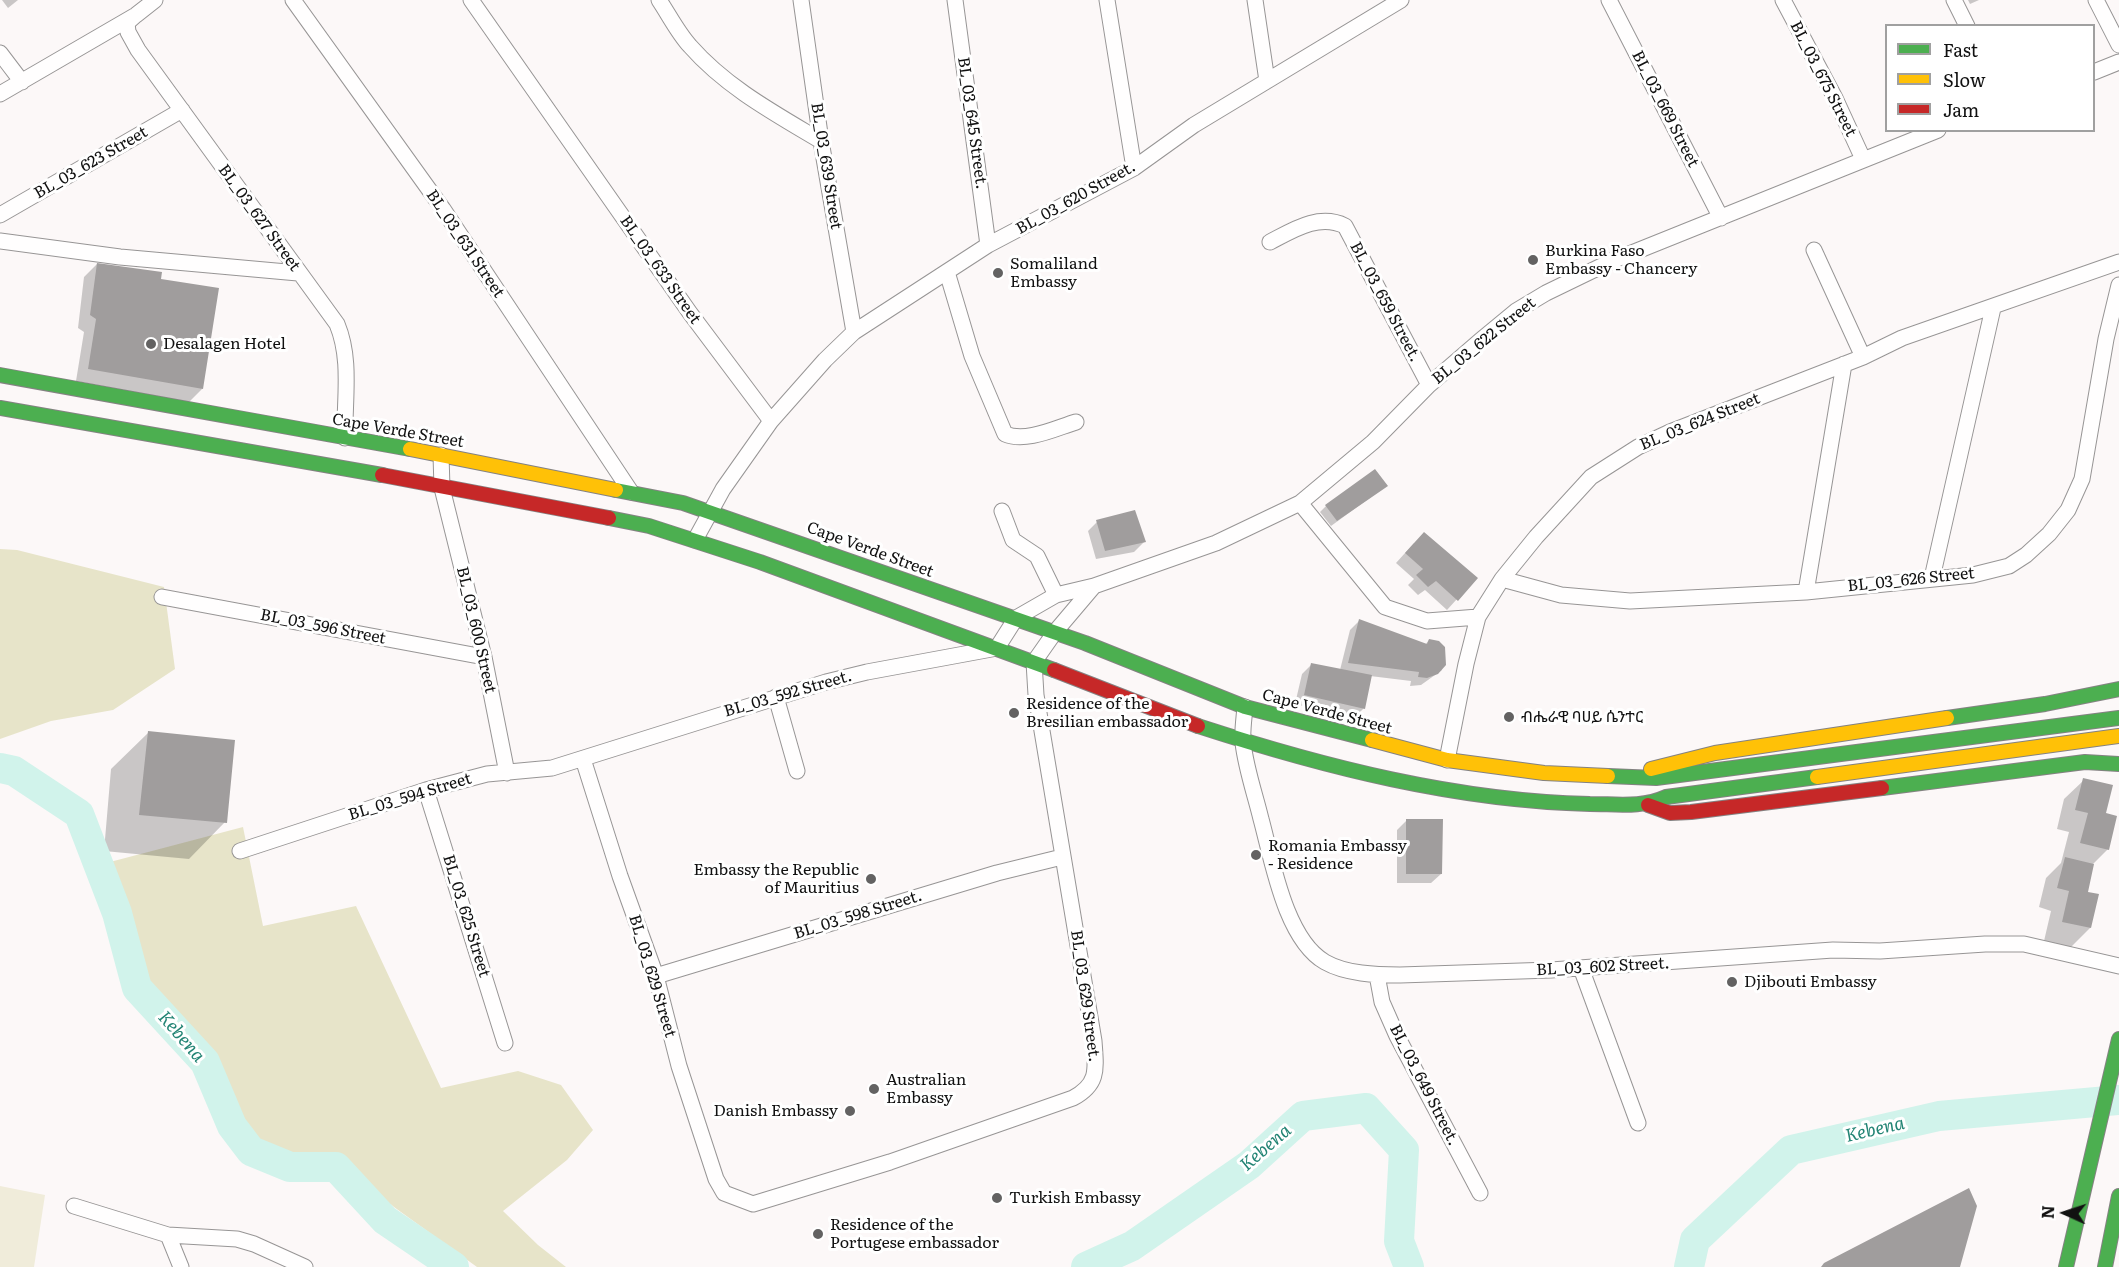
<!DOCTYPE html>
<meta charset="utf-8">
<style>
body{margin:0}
#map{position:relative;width:2119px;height:1267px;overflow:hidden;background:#fcf8f8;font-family:Literata,serif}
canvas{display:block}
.legend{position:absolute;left:1885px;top:24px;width:210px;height:108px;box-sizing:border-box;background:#fff;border:2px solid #a0a0a0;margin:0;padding:8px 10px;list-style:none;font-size:18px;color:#111}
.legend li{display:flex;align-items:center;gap:12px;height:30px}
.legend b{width:30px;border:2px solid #a0a0a0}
.north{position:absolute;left:2035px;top:1183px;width:60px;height:60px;-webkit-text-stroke:4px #fff;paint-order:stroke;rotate:273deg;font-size:16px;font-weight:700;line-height:24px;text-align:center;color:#111}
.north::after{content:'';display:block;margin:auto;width:21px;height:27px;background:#111;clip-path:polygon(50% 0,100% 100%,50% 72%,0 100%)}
</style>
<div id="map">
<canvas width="2119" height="1267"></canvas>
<ul class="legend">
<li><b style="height:8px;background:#4caf50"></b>Fast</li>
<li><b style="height:8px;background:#ffc107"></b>Slow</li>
<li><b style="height:8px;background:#c62828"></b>Jam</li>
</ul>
<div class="north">N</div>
</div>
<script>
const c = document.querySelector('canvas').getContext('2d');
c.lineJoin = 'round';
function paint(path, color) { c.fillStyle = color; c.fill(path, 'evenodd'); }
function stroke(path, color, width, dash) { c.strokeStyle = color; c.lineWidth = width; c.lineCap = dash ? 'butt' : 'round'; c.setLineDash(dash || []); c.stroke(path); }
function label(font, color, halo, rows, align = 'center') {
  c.font = font + ' Literata,"Noto Sans Ethiopic",serif'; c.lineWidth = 6; c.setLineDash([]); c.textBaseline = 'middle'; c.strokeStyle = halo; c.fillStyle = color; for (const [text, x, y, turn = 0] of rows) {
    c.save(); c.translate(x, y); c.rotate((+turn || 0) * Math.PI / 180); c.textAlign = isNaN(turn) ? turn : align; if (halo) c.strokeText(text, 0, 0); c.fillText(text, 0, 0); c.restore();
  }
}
const green = new Path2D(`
 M0,1186L45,1195L34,1267H0Z`);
const forest = new Path2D(`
 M0,549L17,550L164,587L175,669L113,710L51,721L0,739Z
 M243,827L263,926L356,906L441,1088L518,1071L561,1085L593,1130L567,1160L503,1211L538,1245L566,1267H477L394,1207L336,1160L290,1158L257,1143L240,1116L214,1054L146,981L127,904L110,862Z`);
const shadow = new Path2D(`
 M2,0H18L8,8Z
 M1968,0H1979L1970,4Z
 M97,264L160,280L202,389L189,402L76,381L84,332L78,328L84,277Z
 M1386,486L1331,526L1320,512L1326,506Z
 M1097,522L1144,542L1134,552L1096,559L1088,531Z
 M1414,543L1476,578L1447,610L1425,590L1418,595L1408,585L1414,579L1396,563Z
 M1359,621L1425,645L1429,640L1442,670L1421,685L1410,686L1411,681L1370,676L1364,708L1354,718L1295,704L1302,674L1312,664L1340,670L1350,630Z
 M148,733L225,822L189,859L104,851L111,769Z
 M2084,780L2104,814L2108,849L2093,864L2086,893L2090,928L2071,947L2044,941L2051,911L2039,907L2046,878L2061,863L2069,832L2057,829L2064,799Z
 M1407,820L1441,874L1431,883H1397V830Z`);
const river = new Path2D(`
 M0,768L14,771L79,814L117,913L137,988L205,1062L232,1126L251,1151L290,1167H336L385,1220L454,1267
 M1086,1267L1132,1246L1249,1165L1303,1116L1366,1108L1404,1150L1399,1241L1409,1267
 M1689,1267L1695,1240L1791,1150L1939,1116L2119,1100`);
const building = new Path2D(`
 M97,263L162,272L161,279L219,288L203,389L88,369L96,319L90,315Z
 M1375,469L1388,486L1337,521L1325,505Z
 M1135,510L1146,542L1105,551L1096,520Z
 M1424,532L1478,578L1458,601L1436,581L1428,587L1416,575L1423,569L1405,553Z
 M1359,619L1427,644L1429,639L1439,641L1445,647L1446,665L1438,674L1427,678L1418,677L1419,672L1348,663Z
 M1311,663L1372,675L1365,709L1304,695Z
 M148,731L235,740L227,823L139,815Z
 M2083,778L2113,785L2106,813L2117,816L2109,850L2080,843L2088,813L2075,810Z
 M1406,819H1443L1442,874H1406Z
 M2065,857L2094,864L2088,892L2099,894L2091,928L2062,922L2069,891L2057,888Z
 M1969,1188L1977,1206L1960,1267H1821L1824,1263Z`);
const street = new Path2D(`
 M293,0L443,209L631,492
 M471,0L690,313L771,421
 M659,0C669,15 678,33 690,46C726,87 774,113 821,141
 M801,0L821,141L854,332
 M955,0L988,245
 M1107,0L1134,168
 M1255,0L1267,81
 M1609,0L1721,218
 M1783,0L1835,98L1863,159
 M1954,0L1967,26
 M2096,0L2119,45
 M136,15L127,23L128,32L138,50L337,324C352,360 344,400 345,438
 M0,53L22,82
 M2094,72L2119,62
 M0,94L136,15L155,0
 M0,215L182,110
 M0,241L120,257L298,273
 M1270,242C1293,230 1319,213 1345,226L1429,385
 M1814,250L1863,357
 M947,272L972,356L1005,434C1026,443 1056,428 1076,422
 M441,455L442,488L484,657L507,773
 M1300,503L1385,607L1427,621L1478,617
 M1002,511L1013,540L1037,556L1056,595
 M695,540L723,489L771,421L825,360L854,332L988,245L1134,168L1194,125L1401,0
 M1932,578L1993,308
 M1502,579L1561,595L1630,601L1806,592L1973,575L2009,566L2026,555L2049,534L2068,510L2082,479L2106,339L2119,285
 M1806,592L1844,364
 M162,597L484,657
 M776,697L797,771
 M1245,707C1244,719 1242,731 1243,743C1246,769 1255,794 1261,819C1272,859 1285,939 1325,962C1346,974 1376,975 1400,975L1551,970L1833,950L1880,951L1985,944H2024L2119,966
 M583,759L620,876L656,976L679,1066L716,1179L724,1193L753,1204L890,1162L1073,1098C1099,1084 1096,1069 1094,1041L1036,695L1034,662L1055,632L1094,586
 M1447,760L1466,664L1478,617L1502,579L1536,537L1591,477L1638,447L1670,432L1863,357L1902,338L2119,262
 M426,790L505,1043
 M240,851L426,790L487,774L552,768L826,682L867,672L997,648L1016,618L1056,595L1094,586L1216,543L1300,503L1373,442L1429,385L1481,340L1516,311L1546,293L1612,261L1938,130
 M1581,968L1638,1123
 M1377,975L1382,1002L1397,1036L1480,1193
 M656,976L997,873L1062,857
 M74,1206L168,1235L181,1267
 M168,1235L237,1239L254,1244L305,1267`);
const fast = new Path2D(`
 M0,375L410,449
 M0,408L382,475
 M616,490L683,503L1085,643L1245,707L1372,740
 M609,518L649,526L760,562L1054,670
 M1947,718L2045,704L2119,689
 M1198,726C1324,767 1457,801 1590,804C1617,804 1642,808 1666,797L1817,777
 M1608,776L1656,778L2119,718
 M1882,788L2085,762L2119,764
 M2066,1267L2119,1039
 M2105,1267L2119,1196`);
const slow = new Path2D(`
 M410,449L616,490
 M1372,740L1447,760L1544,773L1608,776
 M1651,769L1715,753L1947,718
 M1817,777L2119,736`);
const jam = new Path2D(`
 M382,475L609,518
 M1054,670L1198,726
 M1648,805L1670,813L1691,812L1882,788`);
const markers = [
 [1533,260,6,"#636262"],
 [998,273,6,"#636262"],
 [151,344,6,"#636262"],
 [1014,713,6,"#636262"],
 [1509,717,6,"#636262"],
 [1256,855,6,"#636262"],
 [871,879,6,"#636262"],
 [1732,982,6,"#636262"],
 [874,1089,6,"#636262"],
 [850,1111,6,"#636262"],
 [997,1198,6,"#636262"],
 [818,1234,6,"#636262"]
];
const streetNames = [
 ["BL_03_675 Street",1823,79,63],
 ["BL_03_669 Street",1665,109,63],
 ["BL_03_645 Street.",972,123,82],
 ["BL_03_623 Street",91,163,-30],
 ["BL_03_639 Street",826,166,81],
 ["BL_03_620 Street.",1076,198,-29],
 ["BL_03_627 Street",259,218,54],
 ["BL_03_631 Street",465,244,56],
 ["BL_03_633 Street",660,270,55],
 ["BL_03_659 Street.",1385,302,62],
 ["BL_03_622 Street",1484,341,-39],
 ["BL_03_624 Street",1700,422,-22],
 ["Cape Verde Street",398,431,10],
 ["Cape Verde Street",870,550,20],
 ["BL_03_626 Street",1911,580,-6],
 ["BL_03_596 Street",323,627,11],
 ["BL_03_600 Street",476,630,77],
 ["BL_03_592 Street.",788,694,-16],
 ["Cape Verde Street",1327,712,15],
 ["BL_03_594 Street",410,797,-17],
 ["BL_03_598 Street.",858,915,-17],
 ["BL_03_625 Street",466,916,73],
 ["BL_03_602 Street.",1603,967,-3],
 ["BL_03_629 Street",652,976,73],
 ["BL_03_629 Street.",1085,996,82],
 ["BL_03_649 Street.",1424,1085,63]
];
const poiNames = [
 ["Burkina Faso",1545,251],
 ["Embassy - Chancery",1545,269],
 ["Somaliland",1010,264],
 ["Embassy",1010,282],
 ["Desalagen Hotel",163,344],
 ["Residence of the",1026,704],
 ["Bresilian embassador",1026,722],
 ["ብሔራዊ ባሀይ ሴንተር",1521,717],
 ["Romania Embassy",1268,846],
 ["- Residence",1268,864],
 ["Embassy the Republic",859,870,"right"],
 ["of Mauritius",859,888,"right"],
 ["Djibouti Embassy",1744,982],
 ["Australian",886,1080],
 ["Embassy",886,1098],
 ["Danish Embassy",838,1111,"right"],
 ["Turkish Embassy",1009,1198],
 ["Residence of the",830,1225],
 ["Portugese embassador",830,1243]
];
const waterNames = [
 ["Kebena",181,1037,49],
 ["Kebena",1875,1130,-13],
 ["Kebena",1266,1148,-41]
];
paint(green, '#f0ecda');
paint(forest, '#e7e4c9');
paint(shadow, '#0003');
stroke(river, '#d1f3eb', 30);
paint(building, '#a09d9d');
stroke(street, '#979595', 17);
stroke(fast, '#848282', 16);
stroke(slow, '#848282', 16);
stroke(jam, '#848282', 16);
stroke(street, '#fffefe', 15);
stroke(fast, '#4caf50', 14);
stroke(slow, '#ffc107', 14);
stroke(jam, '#c62828', 14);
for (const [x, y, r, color] of markers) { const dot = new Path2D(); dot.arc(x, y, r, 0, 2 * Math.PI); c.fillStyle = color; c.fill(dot); stroke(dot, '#fff', 2); }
label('16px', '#111', '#fff', streetNames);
label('16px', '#111', '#fff', poiNames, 'left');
label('italic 18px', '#228474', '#fff', waterNames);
</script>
